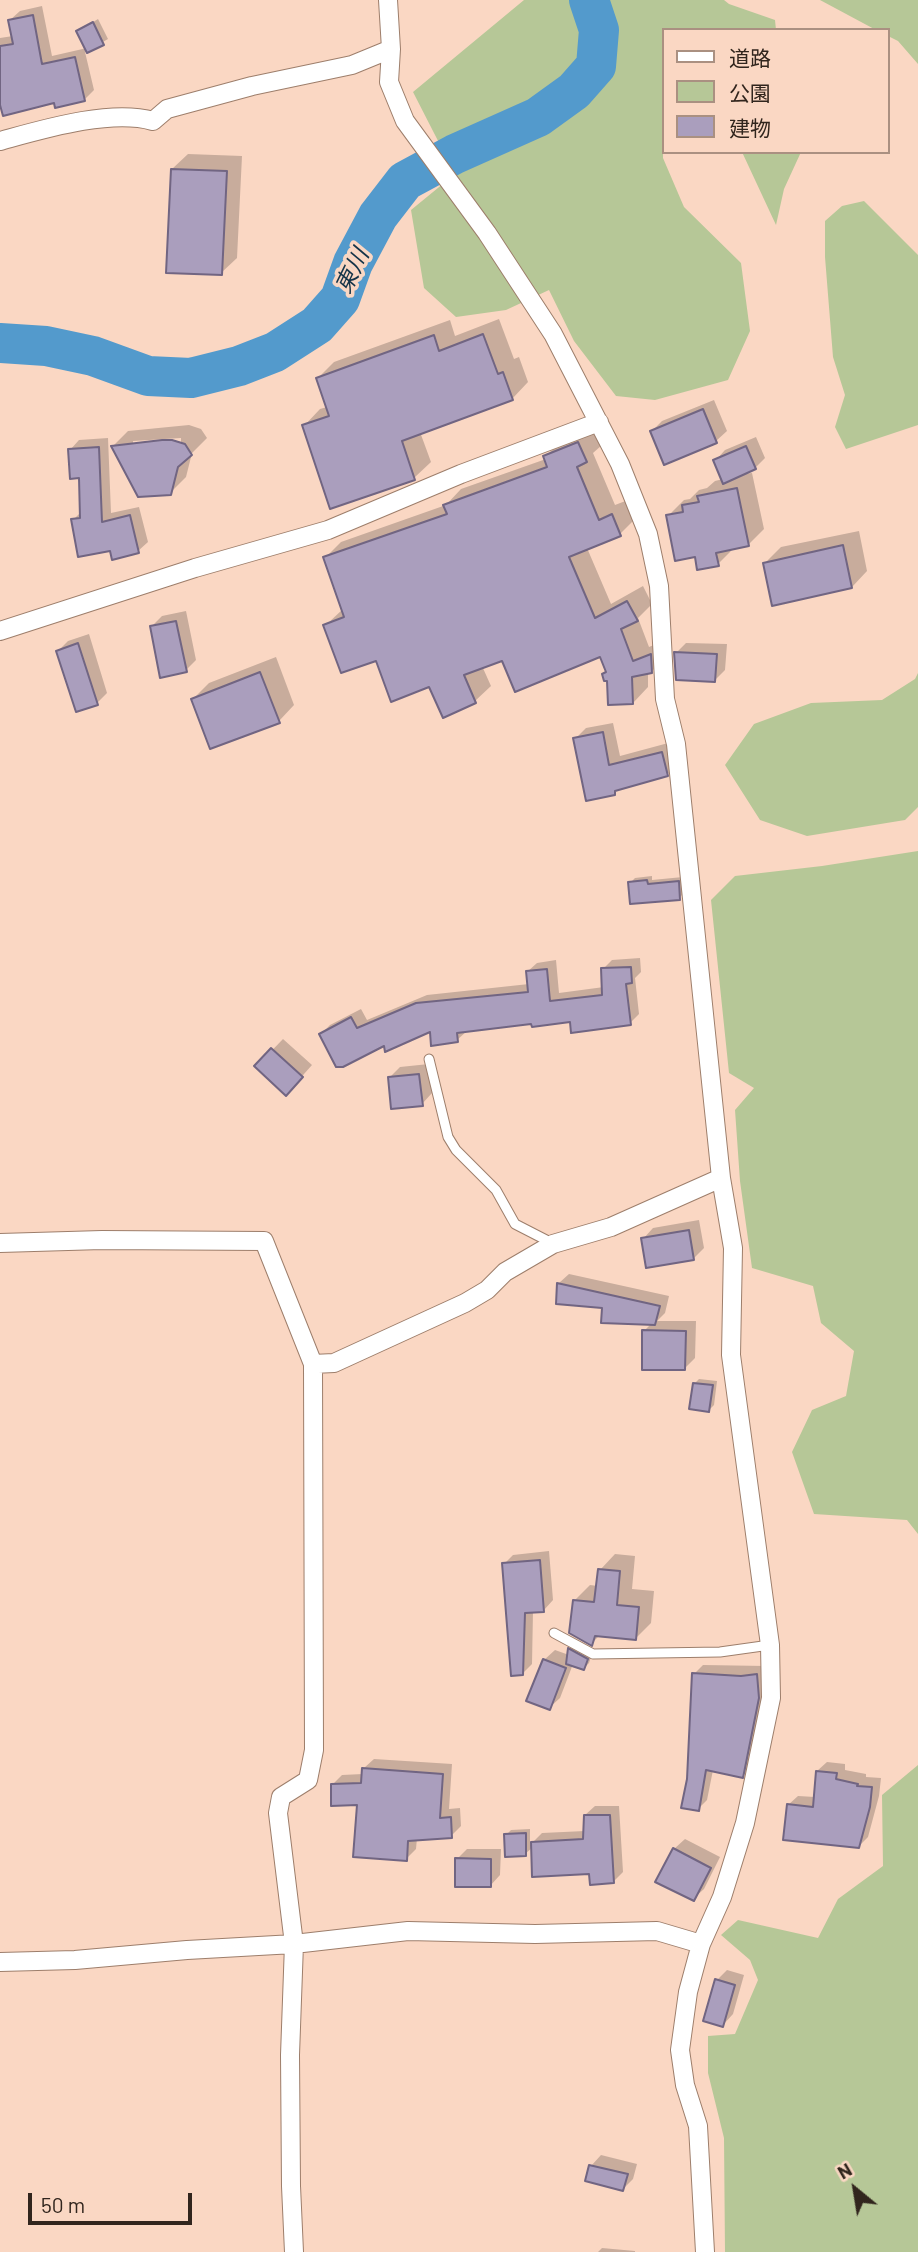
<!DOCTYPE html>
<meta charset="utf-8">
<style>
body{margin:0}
#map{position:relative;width:918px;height:2252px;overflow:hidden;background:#fad7c3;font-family:Barlow,"Noto Sans JP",sans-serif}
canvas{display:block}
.legend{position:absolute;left:662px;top:28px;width:228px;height:126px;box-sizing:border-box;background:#fad7c3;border:2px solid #aa9081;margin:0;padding:9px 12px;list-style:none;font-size:21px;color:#31251d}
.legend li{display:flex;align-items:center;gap:14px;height:35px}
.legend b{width:35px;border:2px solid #aa9081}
.north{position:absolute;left:820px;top:2154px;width:70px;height:70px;-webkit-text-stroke:5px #fad7c3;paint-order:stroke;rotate:330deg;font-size:19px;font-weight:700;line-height:28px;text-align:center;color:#31251d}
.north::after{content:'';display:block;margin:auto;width:24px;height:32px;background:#31251d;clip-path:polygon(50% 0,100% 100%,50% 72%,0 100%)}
.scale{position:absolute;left:28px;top:2193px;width:164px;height:32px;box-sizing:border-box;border:4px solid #31251d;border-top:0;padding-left:9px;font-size:21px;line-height:24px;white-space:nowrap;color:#31251d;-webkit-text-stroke:5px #fad7c3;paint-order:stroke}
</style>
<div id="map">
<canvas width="918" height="2252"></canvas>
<ul class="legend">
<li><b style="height:9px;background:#fff"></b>道路</li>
<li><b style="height:19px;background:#b6c797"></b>公園</li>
<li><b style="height:19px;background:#aa9ebd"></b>建物</li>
</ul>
<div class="north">N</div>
<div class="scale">50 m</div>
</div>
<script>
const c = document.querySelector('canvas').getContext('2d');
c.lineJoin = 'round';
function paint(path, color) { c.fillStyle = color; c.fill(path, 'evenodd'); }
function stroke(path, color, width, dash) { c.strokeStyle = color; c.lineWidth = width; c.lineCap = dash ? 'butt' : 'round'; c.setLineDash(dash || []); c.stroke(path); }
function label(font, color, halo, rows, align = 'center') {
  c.font = font + ' Barlow,"Noto Sans JP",sans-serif'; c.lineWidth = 7; c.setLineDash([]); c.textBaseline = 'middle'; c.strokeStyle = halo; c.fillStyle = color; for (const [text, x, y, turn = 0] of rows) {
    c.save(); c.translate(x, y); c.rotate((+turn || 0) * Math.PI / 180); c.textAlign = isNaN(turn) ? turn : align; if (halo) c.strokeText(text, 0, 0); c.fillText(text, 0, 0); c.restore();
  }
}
const green = new Path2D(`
 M524,0H724L729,4L775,20L776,30H664L663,158L684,207L741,263L750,331L728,380L655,400L616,396L574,341L549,290L506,310L456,317L424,288L411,210L455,174L413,92Z
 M820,0H918V64L898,41L888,36V30H876Z
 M742,152H801L784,189L776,225Z
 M864,201L918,255V425L846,449L835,427L845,395L833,357L825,257V221L842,206Z
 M918,673V807L905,820L807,836L760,820L725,765L754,724L811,703L882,700L915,679Z
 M918,851V1534L907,1520L814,1514L792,1452L812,1410L846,1396L854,1351L821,1323L813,1286L752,1268L740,1181L735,1110L754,1088L729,1073L711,900L735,876L822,866Z
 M918,1765V2252H725L724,2138L708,2073V2036L735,2034L758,1980L750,1960L721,1935L738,1920L818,1938L838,1899L883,1866L882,1795Z`);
const shadow = new Path2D(`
 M42,6L52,56L87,48L79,31L98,19L108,39L85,52L94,90L84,100L56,101L0,98V38L13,36L10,20L20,11Z
 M188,154L242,156L237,258L221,273L172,169Z
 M499,319L514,359L519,357L528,382L512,399L420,432L431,462L414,478L304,426L320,409L327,407L318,378L334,362L450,320L455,336Z
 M714,400L727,431L716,441L665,463L652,431L662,421Z
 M189,425L201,429L207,438L192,453L186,477L170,493L113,446L128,431ZM181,438V442L133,444V441Z
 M594,427L602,445L593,453L615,505L628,500L636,518L620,534L587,548L611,604L643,586L652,604L638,618L649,647L666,640L667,656L651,672H648V687L633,703L604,674L607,670L601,654L503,659L482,666L491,686L475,701L430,685L377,659L326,625L343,609L325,558L341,542L446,505L461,489L546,459L545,457L561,441Z
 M756,437L765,458L755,468L742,474L752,473L764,529L748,545L734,548L718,564L696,555L668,516L684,500L690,499L699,490L707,488L715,481L723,479L715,461L725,450Z
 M108,438L111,513L139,507L148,542L138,551L111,549L73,520L82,511L81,477L70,450L79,440Z
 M859,531L867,571L852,587L765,563L781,547Z
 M186,611L196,660L186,670L151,627L162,616Z
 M89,634L107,693L97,703L58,651L68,641Z
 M686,643L727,644L725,670L714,681L676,653Z
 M276,657L294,705L279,721L193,699L209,683Z
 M613,723L620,756L672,742L677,764L667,775L620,788L614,793L575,739L586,728Z
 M652,876V880L683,877L684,893L679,898L630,883L635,878Z
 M640,958L641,972L635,978L639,1014L630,1023L571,1020L533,1022L467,1031L457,1040L431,1029L386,1043L321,1034L330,1025L361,1009L367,1020L427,995L529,984L527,972L537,963L556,960L559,993L604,987L603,969L612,960Z
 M283,1039L312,1065L296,1083L257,1066Z
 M429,1064L432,1093L422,1104L389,1078L400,1067Z
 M699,1220L704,1248L693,1259L643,1239L653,1228Z
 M569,1274L669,1296L665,1313L657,1321H696L695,1358L685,1368L644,1331L652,1323L603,1306L557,1303L559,1283Z
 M699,1379L717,1381L714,1405L709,1410L694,1384Z
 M549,1551L553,1600L544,1610L533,1611L532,1664L523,1673L504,1564L513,1555Z
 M615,1554L635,1556L632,1589L654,1591L651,1623L635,1639L600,1635L592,1643L574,1601L590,1585L598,1586L600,1570Z
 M574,1645L592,1654L589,1663L584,1668L573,1664L560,1698L549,1708L544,1660L555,1650L569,1655V1649Z
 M703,1665L766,1666L768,1688L751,1767L742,1776L713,1770L707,1800L698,1809L694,1674Z
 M374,1759L452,1764L449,1809L460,1808L461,1826L451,1836L417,1838L416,1849L406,1859L358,1803L332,1785L342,1775L363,1774L364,1768Z
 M827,1762L845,1764V1770L866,1774V1777L881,1778L879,1796L868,1837L859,1846L788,1805L798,1796L815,1797L817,1771Z
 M595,1806H619L623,1872L613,1882L533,1847L525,1854L506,1835L511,1830L530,1829V1845L542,1833L585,1831V1815Z
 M685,1839L720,1857L704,1889L693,1899L674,1849Z
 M467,1849H501L500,1875L490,1886L457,1859Z
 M727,1970L744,1975L733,2014L723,2025L717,1980Z
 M601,2155L637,2164L633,2179L623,2189L591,2166Z
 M602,2248L635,2251V2252H598Z`);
const river = new Path2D(`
 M0,343L46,346L93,356L148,376L191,378L239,366L275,352L317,325L340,299L353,263L378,216L405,181L455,154L538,117L574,91L596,66L599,30L589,0`);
const building = new Path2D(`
 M33,15L42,64L75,57L85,101L55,108L54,103L3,116L0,105V46L13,44L8,20Z
 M93,22L104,45L87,53L76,31Z
 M171,169L227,171L222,275L166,273Z
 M483,334L498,374L503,372L513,400L402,441L415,480L330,509L302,425L329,416L316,378L434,335L439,351Z
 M703,409L717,443L664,465L650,431Z
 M162,440H172L185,444L192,455L178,467L171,495L138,497L111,446Z
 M578,442L587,462L577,467L599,520L612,514L621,536L569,557L595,618L627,601L638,621L621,629L633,661L651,654L652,673L632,677L633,704L608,705L607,681H604L602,674L606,672L600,657L515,692L502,661L464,675L476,703L443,718L429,687L391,702L376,661L341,673L323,625L344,617L323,557L447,514L443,505L547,467L543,456Z
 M746,446L756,469L723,484L713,460Z
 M99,447L102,522L130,515L139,553L112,560L110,551L78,557L71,519L80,518L79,478L70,479L68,449Z
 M737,488L749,546L716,553L719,566L697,570L695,557L675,561L666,515L683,512L682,505L699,502L697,496Z
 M843,545L852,588L772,606L763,563Z
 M176,621L187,672L160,678L150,626Z
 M78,643L98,705L76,712L56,651Z
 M674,652L717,654L715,682L676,680Z
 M260,672L280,723L210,749L191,699Z
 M603,732L609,765L662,752L668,776L615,791V795L586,801L573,738Z
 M647,880L648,884L679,881L680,900L630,904L628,882Z
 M631,967L632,983L626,984L631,1025L571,1033L570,1022L532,1027L531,1024L457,1033L458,1042L431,1046L430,1032L385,1052L384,1046L343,1067H336L319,1034L351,1017L357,1028L416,1003L528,992L526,971L547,969L550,1001L602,995L601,968Z
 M271,1048L303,1077L286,1096L254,1066Z
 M419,1074L423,1106L391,1109L388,1077Z
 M689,1230L694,1260L646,1268L641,1238Z
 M557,1283L660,1306L655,1325L601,1323L602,1308L556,1304Z
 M642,1330L686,1331L685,1370H642Z
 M693,1383L713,1385L709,1412L689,1409Z
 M540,1560L544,1612L525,1613L523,1675L511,1676L502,1563Z
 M598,1569L620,1571L617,1605L639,1607L636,1640L595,1636L592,1646L569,1633L573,1600L594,1602Z
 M568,1648L588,1659L584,1670L566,1664Z
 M543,1659L566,1668L550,1710L526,1701Z
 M692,1673L741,1676L757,1674L759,1698L743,1778L706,1770L699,1811L681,1808L687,1779Z
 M362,1768L443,1774L440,1818L451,1817L452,1838L408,1841L407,1861L353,1857L357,1805L331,1806V1784L361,1783Z
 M816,1771L837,1773L836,1779L858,1784L857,1786L872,1787L870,1807L859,1848L783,1840L787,1804L813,1807Z
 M584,1815H610L614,1883L590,1885L589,1874L532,1877L531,1842L583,1839Z
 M526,1833V1856L505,1857L504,1834Z
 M673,1848L711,1868L694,1901L655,1882Z
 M455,1858L491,1859V1887H455Z
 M715,1979L735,1985L723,2027L703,2021Z
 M589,2165L628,2174L623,2191L585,2181Z`);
const lane = new Path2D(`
 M429,1059L448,1137L456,1150L496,1190L515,1224L552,1243
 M554,1633L593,1654L720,1652L770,1645`);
const street = new Path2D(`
 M388,0L391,49L389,82L405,121L487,233L553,334L620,464L648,534L659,586L665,699L676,744L721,1178L733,1248L731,1355L770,1645L771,1698L745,1823L722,1897L701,1944L688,1992L680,2050L685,2085L698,2126L705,2252
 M0,141C44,129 110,109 153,121L167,109L252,86L352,65L391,49
 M0,631L195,568L328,530L461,474L599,422
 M0,1243L102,1240L264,1241L313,1364L314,1750L308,1780L281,1797L278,1813L294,1944L290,2055L291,2186L294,2252
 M313,1364L334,1363L465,1303L487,1290L505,1272L553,1244L611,1227L721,1178
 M0,1962L75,1960L187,1950L294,1944L408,1931L535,1934L657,1931L701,1944`);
const waterNames = [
 ["東川",352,271,-64]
];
paint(green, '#b6c797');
paint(shadow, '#0003');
stroke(river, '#539acc', 40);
paint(building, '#aa9ebd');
stroke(building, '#716582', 2);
stroke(lane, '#9d7e6b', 11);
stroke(street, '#9d7e6b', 20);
stroke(lane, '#fff', 9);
stroke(street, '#fff', 18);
label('italic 23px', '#133348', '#fad7c3', waterNames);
</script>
